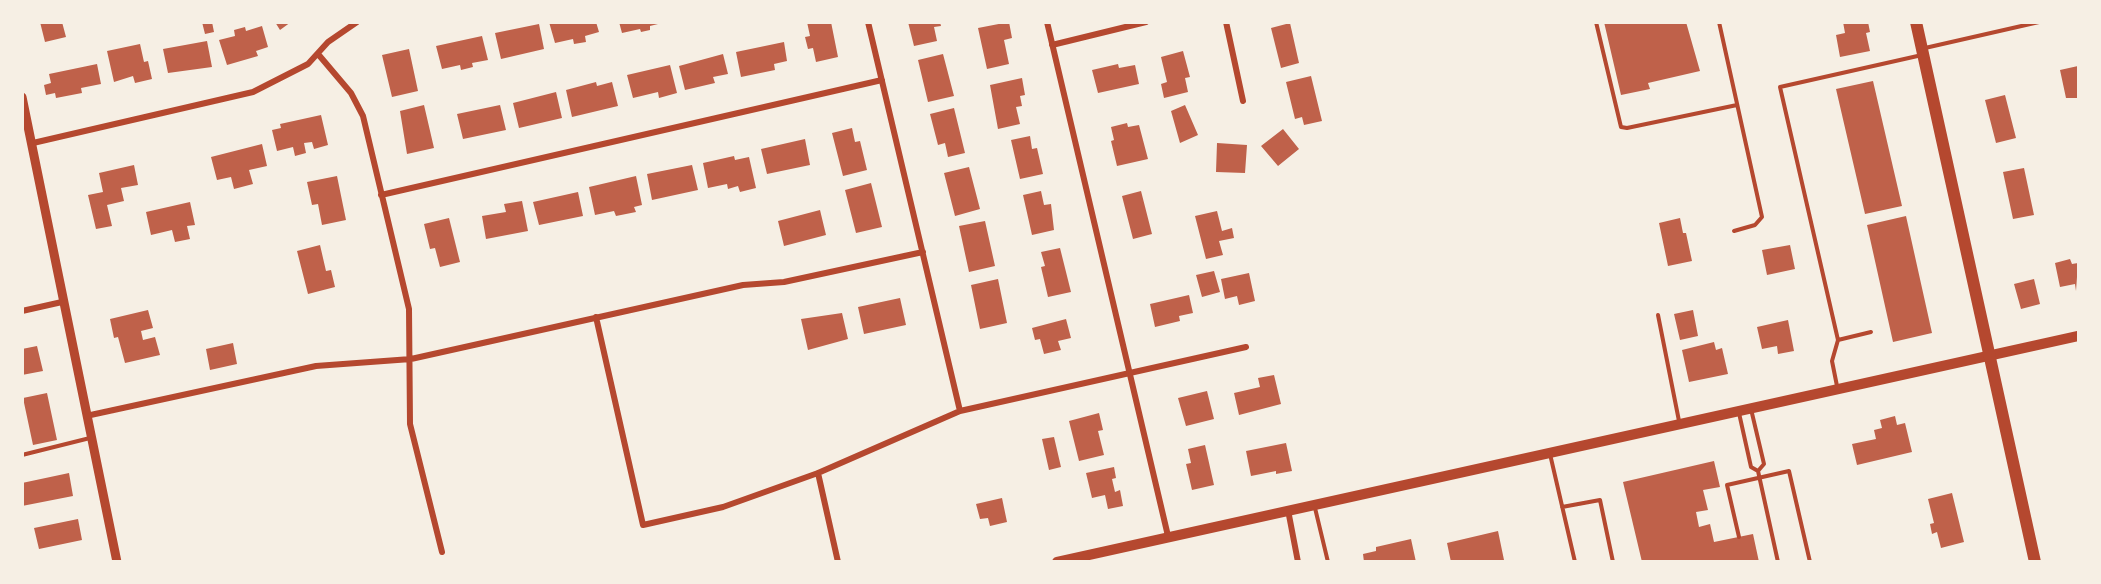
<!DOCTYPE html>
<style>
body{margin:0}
#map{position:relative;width:2101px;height:584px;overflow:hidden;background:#f6efe4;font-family:Roboto,sans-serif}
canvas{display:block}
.frame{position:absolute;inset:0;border:24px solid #f6efe4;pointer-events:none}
</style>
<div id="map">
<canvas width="2101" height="584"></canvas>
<div class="frame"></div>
</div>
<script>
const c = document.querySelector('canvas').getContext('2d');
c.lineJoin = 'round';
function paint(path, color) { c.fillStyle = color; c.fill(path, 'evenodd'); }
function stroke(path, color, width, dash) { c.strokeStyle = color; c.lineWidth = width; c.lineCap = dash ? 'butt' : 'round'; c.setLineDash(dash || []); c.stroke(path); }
const building = new Path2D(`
 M40,22H62L66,37L45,42Z
 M202,22H212L214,32L205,34Z
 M275,22H291L280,30Z
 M549,22H596L599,32L585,36L586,42L574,44L573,39L555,43Z
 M619,22H657L658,24L650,26V30L641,32L640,29L622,33Z
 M807,22H831L838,57L816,62L813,48L808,49L805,37L810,36Z
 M908,22H940L941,26L934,27L937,41L914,46Z
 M1009,22L1012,38L1004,40L1009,64L987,69L978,28Z
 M1604,22H1686L1700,71L1648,83L1650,89L1621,95Z
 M1843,22H1868L1870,32L1866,33L1870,51L1840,57L1836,35L1845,33Z
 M1290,23L1299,63L1281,68L1271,28Z
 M539,24L544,49L501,59L495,33Z
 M262,26L268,47L256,51L258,56L227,65L219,40L235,36L234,30L245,27L246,31Z
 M482,36L488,60L472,63L473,67L461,70L460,65L442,69L436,46Z
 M207,41L212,67L168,73L163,49Z
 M784,42L787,61L774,64L775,70L741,77L736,52Z
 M140,44L144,62L148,61L152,79L135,83L133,76L114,82L107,51Z
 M409,49L418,91L392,97L382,55Z
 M1183,51L1190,77L1185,78L1188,92L1164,98L1161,84L1167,82L1161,57Z
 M723,54L728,74L713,77L715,83L685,90L679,66Z
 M943,54L954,96L928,102L918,60Z
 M97,64L101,84L81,88L82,93L56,98L55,93L46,95L44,85L51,83L49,74Z
 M1118,64L1119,68L1135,65L1139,84L1098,93L1092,70Z
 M670,65L677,93L659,98L658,92L633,98L627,75Z
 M2078,66V98H2066L2060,70Z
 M1311,76L1322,121L1304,125L1302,117L1295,119L1286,82Z
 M1022,78L1025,95L1020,96L1022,106L1016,107L1020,124L998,129L990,85Z
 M1873,81L1902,206L1865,214L1836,89Z
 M596,82L597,86L612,82L618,106L572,117L566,90Z
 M556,92L562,118L519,128L513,103Z
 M2005,95L2016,138L1996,143L1985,100Z
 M424,105L434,148L407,154L400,111Z
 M500,105L506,130L463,139L457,114Z
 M1185,105L1198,135L1180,143L1171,111Z
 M954,108L965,153L948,157L945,143L938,145L930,114Z
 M321,115L328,145L314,149L312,142L304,143L306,153L295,156L293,147L277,151L272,130L281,128L280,124Z
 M1127,123L1128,127L1139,125L1148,159L1117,166L1111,141L1114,140L1111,127Z
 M852,128L855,142L860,141L867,170L843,176L832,133Z
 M1283,129L1299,149L1278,166L1261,146Z
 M1030,136L1032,149L1037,148L1043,174L1020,179L1011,140Z
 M805,139L810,165L767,174L761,149Z
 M1217,143L1247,145L1245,173L1216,172Z
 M262,144L267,166L249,170L253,184L234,189L231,177L217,180L211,157Z
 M734,156L735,160L749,157L756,188L740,192L738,186L728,189L727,184L708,188L703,163Z
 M134,165L138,185L121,188L124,201L107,205L112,226L96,229L88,195L103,192L99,173Z
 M692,165L698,190L652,200L647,174Z
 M969,167L980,209L955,216L944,173Z
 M2024,168L2034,215L2013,219L2003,172Z
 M337,176L346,220L322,225L318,204L312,205L307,182Z
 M636,176L642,205L634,207L636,212L616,216L614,211L595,215L589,187Z
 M871,183L882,227L856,233L845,190Z
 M1041,191L1044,205L1051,204L1054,230L1032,235L1023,195Z
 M1141,191L1152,234L1133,239L1122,196Z
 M578,192L583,216L539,225L533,202Z
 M522,201L528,231L486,239L482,216L506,212L504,204Z
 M190,202L195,225L187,226L190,239L175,242L172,230L151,235L146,212Z
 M820,210L826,235L784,246L778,221Z
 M1217,211L1222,231L1232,228L1234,238L1219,241L1223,255L1206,259L1195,216Z
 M1906,216L1932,333L1893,342L1867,225Z
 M449,218L460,262L440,267L435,248L430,249L424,224Z
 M1680,218L1683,233H1686L1692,261L1668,266L1659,223Z
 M985,221L995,266L969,272L959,226Z
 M320,245L326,271L331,270L335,287L308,294L297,251Z
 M1790,245L1795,269L1767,275L1762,250Z
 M1060,248L1071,292L1048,297L1041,267L1045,266L1041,252Z
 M2070,259L2072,264L2078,263L2076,291L2075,284L2060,287L2055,263Z
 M1214,271L1220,292L1202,297L1196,275Z
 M1249,273L1255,301L1239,305L1237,296L1225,299L1221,279Z
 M998,279L1007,323L980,329L971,285Z
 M2034,279L2040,304L2021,309L2014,284Z
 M1189,295L1193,313L1179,316L1180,321L1155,327L1150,304Z
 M900,298L906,325L864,334L858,307Z
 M148,310L153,328L141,331L143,340L155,337L160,355L125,363L118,337L114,338L110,319Z
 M1693,310L1698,336L1680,340L1674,314Z
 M842,313L848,339L808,350L801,319Z
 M1066,319L1071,338L1058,341L1061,350L1044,354L1040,339L1035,340L1032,328Z
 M1788,320L1794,351L1778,354L1777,346L1762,349L1757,327Z
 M1714,342L1716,350L1722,348L1728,374L1689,382L1682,350Z
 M233,343L237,364L210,370L206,349Z
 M37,346L43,371L22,375V349Z
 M1274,375L1281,404L1239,415L1234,393L1260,387L1258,378Z
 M1207,391L1214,419L1186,426L1178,398Z
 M47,393L57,440L33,445L23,398Z
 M1099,413L1103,430L1098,431L1104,455L1079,461L1069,421Z
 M1895,416L1897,425L1905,423L1912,452L1857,465L1852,444L1876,439L1874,430L1882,428L1880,420Z
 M1054,437L1061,467L1049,470L1042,439Z
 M1286,443L1292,471L1276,474V471L1251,476L1246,451Z
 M1205,445L1214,485L1192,490L1186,464L1191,463L1188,449Z
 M1714,461L1720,487L1703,490L1708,510L1696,512L1699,527L1710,524L1714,542L1753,534L1759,562H1642L1623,482Z
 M1114,467L1116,478L1112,479L1115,492L1120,490L1123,506L1108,509L1105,495L1092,498L1086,473Z
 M69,473L73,496L22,506V483Z
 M1952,493L1964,542L1941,548L1937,532L1932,534L1930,524L1934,523L1928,499Z
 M1002,498L1007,522L990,526L988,518L980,519L976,504Z
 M78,519L82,540L39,549L34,528Z
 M1498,531L1504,560L1451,562L1447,543Z
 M1411,539L1416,562H1364L1363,554L1376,551V547Z`);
const service = new Path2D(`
 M1596,22L1621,127L1627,128L1737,105
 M1719,22L1762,217L1755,225L1734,231
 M1925,48L2039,22
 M1658,315L1679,421
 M1871,332L1838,340L1780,87L1922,55
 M1837,386L1832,361L1838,340
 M1751,409L1764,464L1758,471
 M1739,413L1751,467L1758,471L1778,562
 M1550,454L1575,562
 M22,455L90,438
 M1562,507L1600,500L1613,562
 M1315,508L1328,562
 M1739,537L1727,485L1789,471L1810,562`);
const minor = new Path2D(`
 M868,22L960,411
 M1047,22L1168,536
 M1226,22L1243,101
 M1052,45L1146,22
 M318,54L351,93L363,116L409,309L410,424L442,552
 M33,143L253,92L308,64L328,42L357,22
 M381,195L882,80
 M22,311L62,302
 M596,317L643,525L723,507L818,473L960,411L1246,347
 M86,416L316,366L411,359L743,285L784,282L923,252
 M818,473L838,562
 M1288,510L1298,562`);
const tertiary = new Path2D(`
 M22,97L117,562`);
const secondary = new Path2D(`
 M1057,562L2078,336`);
const primary = new Path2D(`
 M1916,22L2035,562`);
paint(building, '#bf614a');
stroke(service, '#b5482f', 4);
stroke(minor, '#b5482f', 6);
stroke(tertiary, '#b5482f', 9);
stroke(secondary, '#b5482f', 10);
stroke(primary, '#b5482f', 12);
</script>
